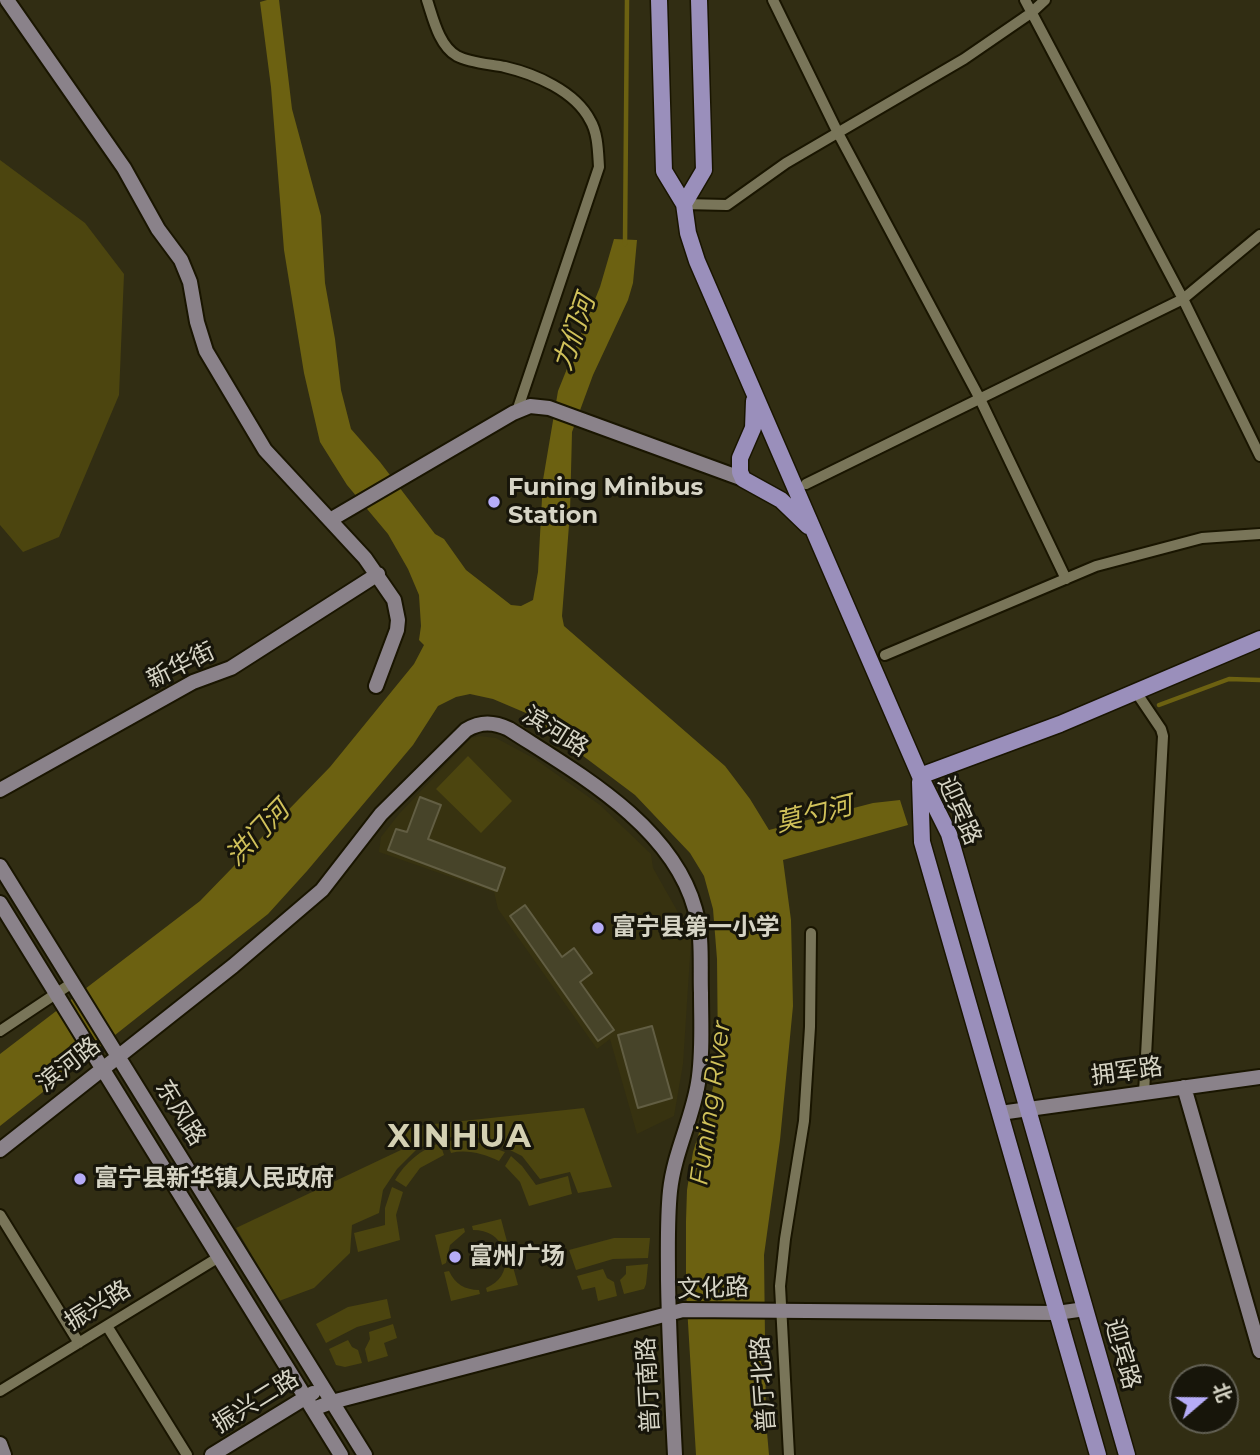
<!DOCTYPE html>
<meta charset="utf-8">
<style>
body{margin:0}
#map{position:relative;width:1260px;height:1455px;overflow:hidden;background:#312d13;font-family:Montserrat,"Noto Sans SC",sans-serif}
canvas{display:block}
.north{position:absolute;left:1169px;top:1364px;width:70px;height:70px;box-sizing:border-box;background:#17150a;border:2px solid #636155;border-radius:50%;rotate:70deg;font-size:19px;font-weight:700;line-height:28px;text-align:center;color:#d6d4c5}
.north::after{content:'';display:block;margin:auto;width:24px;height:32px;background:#b6acf8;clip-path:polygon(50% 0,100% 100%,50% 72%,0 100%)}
</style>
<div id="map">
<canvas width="1260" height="1455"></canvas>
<div class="north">北</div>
</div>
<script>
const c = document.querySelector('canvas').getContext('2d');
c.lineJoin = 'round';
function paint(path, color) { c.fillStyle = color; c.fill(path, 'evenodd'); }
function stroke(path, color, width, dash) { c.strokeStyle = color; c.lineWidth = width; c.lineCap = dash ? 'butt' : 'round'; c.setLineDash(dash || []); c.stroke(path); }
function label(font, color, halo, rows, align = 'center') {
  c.font = font + ' Montserrat,"Noto Sans SC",sans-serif'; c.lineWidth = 6; c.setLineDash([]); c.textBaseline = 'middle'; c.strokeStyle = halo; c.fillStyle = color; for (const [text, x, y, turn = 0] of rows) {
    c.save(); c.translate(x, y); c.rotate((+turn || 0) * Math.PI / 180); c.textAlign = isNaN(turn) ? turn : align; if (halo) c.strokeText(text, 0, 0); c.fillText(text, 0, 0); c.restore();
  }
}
const built = new Path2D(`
 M480,736L496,738L535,759L600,805L651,854L653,868L679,914L691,941L683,1064L674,1116L637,1134L610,1039L597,1049L498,909L494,892L379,852L381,837L399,814L471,738Z`);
const green = new Path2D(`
 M0,160L85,223L124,274L119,395L59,537L23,552L0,525Z
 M468,756L512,801L481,833L436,789Z
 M584,1108L612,1187L578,1193L570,1172L540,1179L522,1156L494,1142L470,1136L440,1138L416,1150L397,1169L383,1190L379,1213L352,1225L350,1253L314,1288L279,1301L236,1228L403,1149L397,1128Z
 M458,1140L474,1141L505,1152L499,1161C484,1154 467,1149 451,1153L447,1141Z
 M440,1143L444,1155L420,1168L406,1187L395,1180C406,1162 420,1150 440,1143Z
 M511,1156L522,1166L536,1185L568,1176L572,1194L529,1206L520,1182L505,1166Z
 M392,1187L403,1192L396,1215L400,1240L358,1252L354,1233L385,1225V1208Z
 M501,1219L509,1249L504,1250C498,1236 488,1230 473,1230L472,1226Z
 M464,1228L465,1232L450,1245L446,1263L442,1265L435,1235Z
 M614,1238H650L648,1258L613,1259L576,1270L569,1250Z
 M510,1256L518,1285L487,1292L486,1288C500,1282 506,1272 506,1257Z
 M648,1264L646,1284L644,1289L624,1294L620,1280L626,1274V1266Z
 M603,1269L607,1278L614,1282L617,1296L598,1301L595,1287L582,1290L577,1276Z
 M449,1271C455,1284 465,1290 479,1290L480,1294L451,1301L444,1272Z
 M387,1299L391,1318L357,1327L326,1343L316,1324L348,1307Z
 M393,1324L397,1338L384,1343L388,1356L368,1362L365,1349L370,1339L369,1332Z
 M348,1340L352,1347L358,1350L362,1363L345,1367L336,1365L329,1349Z`);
const water = new Path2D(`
 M267,0H279L292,109L321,216L325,283L335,339L341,390L351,429L380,462L435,534L444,539L466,570L511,605L521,606L533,600L538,572L543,480L558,391L600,287L614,239L637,240L633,283L628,300L593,375L572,432L570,512L562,616L564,626L725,766L750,799L769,830L873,803L900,800L908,825L783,860L791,920L793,1006L780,1140L764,1255L766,1421L769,1455H696L686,1290V1221L687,1190L693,1152L713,1088L718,1055L717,959L713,909L704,876L690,853L635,795L526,713L493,699L470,694L456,697L438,706L413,745L307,871L268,914L0,1126V1054L200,901L330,767L414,664L424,645L419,640L421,626L419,595L408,569L388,534L347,485L320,442L304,373L284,250L271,87L260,2Z`);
const stream = new Path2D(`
 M625,244L627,0
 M1159,705L1229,679L1260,680`);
const building = new Path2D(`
 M420,797L441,805L428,839L505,868L497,891L388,850L396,829L407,832Z
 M525,905L562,957L574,948L592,973L580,982L614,1030L598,1041L510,916Z
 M652,1026L672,1098L638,1108L618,1035Z`);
const street = new Path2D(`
 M427,0C433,18 439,46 457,56C470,63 491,64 505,67C535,74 575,91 590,120C598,133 598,152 599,167L518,408
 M773,0L838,133L980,399L1066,579
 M1025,0L1183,299L1260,456
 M684,204L727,205L786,163L964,59L1031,13L1045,0
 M806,484L1183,299L1260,235
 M885,655L1096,566L1202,538L1260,534
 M1136,692L1161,729L1163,736L1144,1093
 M0,1031L72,983
 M0,1215L79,1343
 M107,1326L187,1455
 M0,1391L219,1257
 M789,1455L780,1286L785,1239L804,1121L810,1027L811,933`);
const secondary = new Path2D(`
 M7,0L124,168L158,229L181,260L190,282L197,322L206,351L265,450L365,558L394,600L398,620L397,630L376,686
 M330,520L513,413L530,406L549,408L743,479
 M0,790L193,682L231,668L378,574
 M0,866L365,1455
 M0,903L341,1455
 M1184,1087L1260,1351
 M1000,1113L1260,1077
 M0,1150L233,966L322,890L381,814L466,730C481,721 494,722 509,729C577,773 672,825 695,909C703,936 700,966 701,993C701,1023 703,1054 698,1083C692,1120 674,1153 670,1191C667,1220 668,1250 668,1280C669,1339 672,1397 675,1455
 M313,1409L332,1402L683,1310L1057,1313L1085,1309
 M0,1444L4,1455
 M212,1455L313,1393`);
const primary = new Path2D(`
 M659,0L664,171L684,204L688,233L697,261L920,776L949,834L1127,1455
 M684,204L704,170L699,0
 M754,401L753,428L740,458V472L743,479L781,500L808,526
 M920,776L1060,724L1260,639
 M920,782L922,842L1098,1455`);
const markers = [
 [494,502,7,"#b6acf8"],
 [598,928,7,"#b6acf8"],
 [80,1179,7,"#b6acf8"],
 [455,1257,7,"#b6acf8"]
];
const poiNames = [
 ["Funing Minibus",508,488],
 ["Station",508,516],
 ["富宁县第一小学",612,928],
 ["富宁县新华镇人民政府",94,1179],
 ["富州广场",469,1257]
];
const streetNames = [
 ["新华街",181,666,-26],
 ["滨河路",555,732,32],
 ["迎宾路",959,811,66],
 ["滨河路",69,1065,-38],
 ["拥军路",1127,1072,-8],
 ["东风路",180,1113,58],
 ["文化路",713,1289,-2],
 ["振兴路",98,1306,-32],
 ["迎宾路",1122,1354,74],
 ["普厅北路",764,1384,-94],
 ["普厅南路",649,1385,-93],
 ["振兴二路",256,1402,-32]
];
const waterNames = [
 ["力们河",575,333,-71],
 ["莫勺河",814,815,-14],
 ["洪门河",258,834,-46],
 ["Funing River",711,1103,-82]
];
const districtNames = [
 ["XINHUA",460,1138]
];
paint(built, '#373210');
paint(green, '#4c450f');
paint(water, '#6c6111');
stroke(stream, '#6c6111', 4.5);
paint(building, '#474429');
stroke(building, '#625e43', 2);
stroke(street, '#191500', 14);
stroke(secondary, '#191500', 18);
stroke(primary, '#191500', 19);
stroke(street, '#797559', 10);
stroke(secondary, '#8a828a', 14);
stroke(primary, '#9a8fbb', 16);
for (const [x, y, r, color] of markers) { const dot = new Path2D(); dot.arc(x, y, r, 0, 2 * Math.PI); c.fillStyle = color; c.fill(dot); stroke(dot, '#17150a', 2.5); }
label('bold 24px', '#d6d4c5', '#17150a', poiNames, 'left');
label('24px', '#d6d4c5', '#17150a', streetNames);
label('italic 26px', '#d0c15a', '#17150a', waterNames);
c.letterSpacing = '2px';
label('bold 32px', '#d4d0b2', '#17150a', districtNames);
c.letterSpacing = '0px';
</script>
